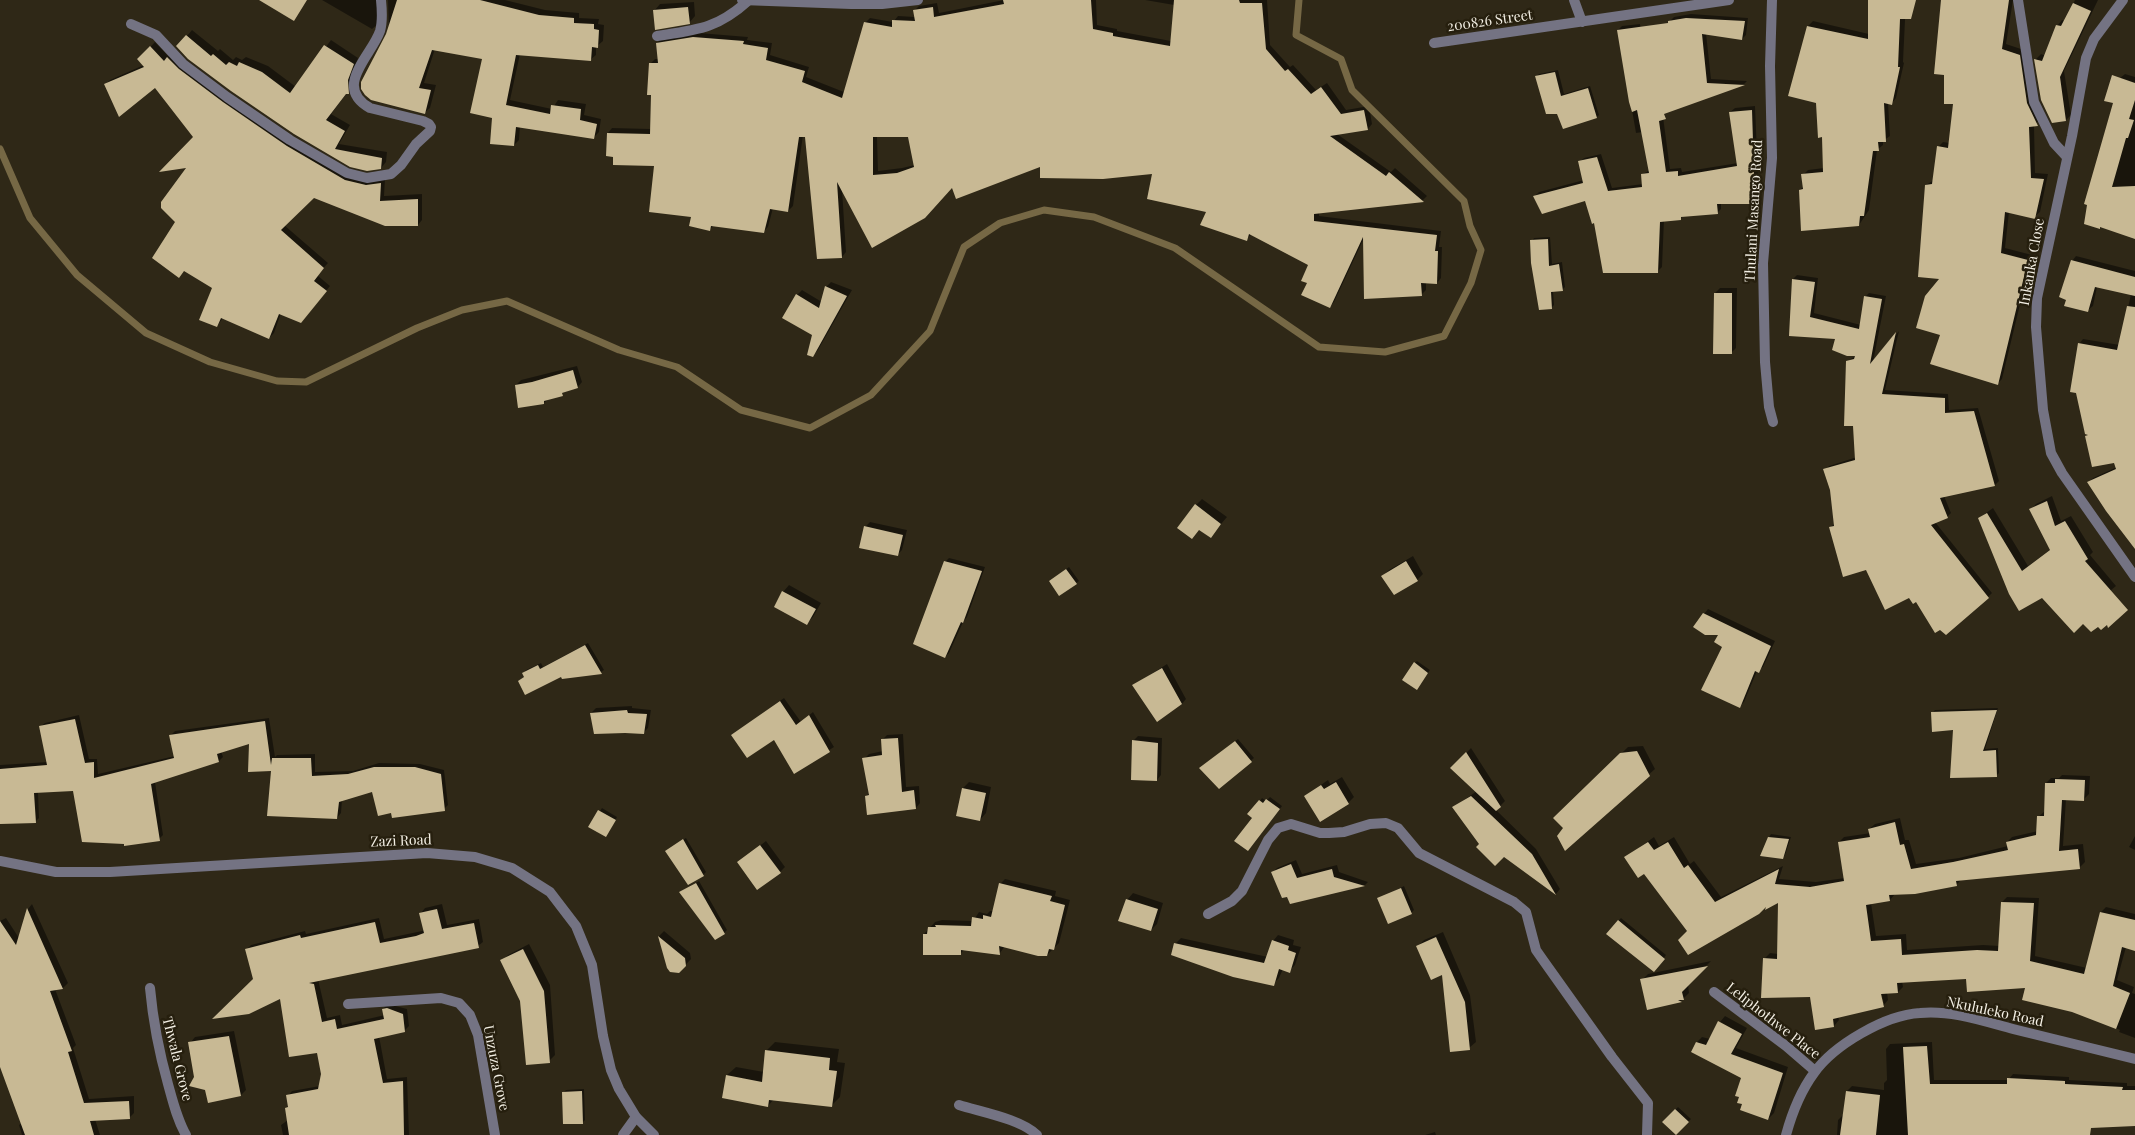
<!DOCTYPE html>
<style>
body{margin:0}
canvas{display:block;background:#2f2817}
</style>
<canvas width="2135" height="1135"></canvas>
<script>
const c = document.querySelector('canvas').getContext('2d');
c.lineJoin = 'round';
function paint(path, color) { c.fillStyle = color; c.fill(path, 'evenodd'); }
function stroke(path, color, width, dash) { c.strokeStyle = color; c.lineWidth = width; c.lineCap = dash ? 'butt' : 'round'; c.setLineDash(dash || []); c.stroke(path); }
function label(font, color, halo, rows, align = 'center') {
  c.font = font + ' "Playfair Display",serif'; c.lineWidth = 5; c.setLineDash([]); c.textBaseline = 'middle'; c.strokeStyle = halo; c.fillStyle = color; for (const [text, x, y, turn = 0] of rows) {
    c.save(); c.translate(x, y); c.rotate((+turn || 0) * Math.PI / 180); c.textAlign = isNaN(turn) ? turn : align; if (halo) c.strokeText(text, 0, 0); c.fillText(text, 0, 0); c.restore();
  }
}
const shadow = new Path2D(`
 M322,0H380L378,24L372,29Z
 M388,0H505L545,10L579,13V18L599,19L598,24L604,25L603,41L596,47V55L590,60L520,54L510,100L552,109L558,100L586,104L584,115L601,119L599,132L594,137L520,126L519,140L514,145L493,117L483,58L435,49L424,83L436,85L430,108L424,113L389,29Z
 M1004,0H1096L1097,25L1117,29V31L1171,41L1174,5L1145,0H1267L1270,45L1290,67L1293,65L1316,90L1327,83L1346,110L1369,106L1372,124L1368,129L1337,134L1391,172L1395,168L1427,196L1423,200L1319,212V216L1441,231L1439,247H1442L1441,278L1437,283L1426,282V290L1421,295L1364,238L1334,302L1330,307L1309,282L1310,264L1252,234L1246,239L1154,173L1041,165L952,186L842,189L846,252L842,257L806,136L803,135L793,206L788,211L773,208L768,227L763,232L714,225L709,230L693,216L655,164L614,155L608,133L612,128L651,129V63L655,59H658L657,43L662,38L699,33L748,37L747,40L772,43L770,55L809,67L806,77L844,92L865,23L870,18L893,22L898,16L915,17L914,11L919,6L937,3L939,13ZM909,135L915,165L902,168L878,171L877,136Z
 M1869,0H1906L1903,62L1904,63L1896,98L1891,104L1888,103L1890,136L1883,141V145L1877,150L1869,210L1859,225L1800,190L1804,186L1803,175L1808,170L1824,168L1823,136L1808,26L1813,21L1869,34Z
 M1942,0H2013L2006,44L2024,50L2042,119L2034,125L2035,173L2048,174L2040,212L2034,217L2009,212L2005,248L2032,255L2002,379L1997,384L1941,278L1926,185L1934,180L1938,147L1943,142L1950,143L1954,103Z
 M2075,0H2098L2064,71L2071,115L2066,120L2042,100L2036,59L2041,54L2046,56L2057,26L2062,20L2065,21Z
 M694,2L695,16L689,23L654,11L660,4Z
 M1691,14L1748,18L1746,35L1742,39L1706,33L1711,79L1747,81L1744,84L1675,109L1669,22L1674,17Z
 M1640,24L1652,110L1662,109L1670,169L1681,168L1682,172L1738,163L1730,112L1735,108L1755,106L1759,198L1755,203H1721V209L1717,213L1684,215L1680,219L1664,220L1662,267L1658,271L1595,221L1586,199L1535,196L1539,192L1584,180L1580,162L1584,158L1601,154L1612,188L1643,184V174L1650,170L1643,132L1636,133L1618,30L1622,26Z
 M192,30L218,51L220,49L233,60L236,57L242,60L246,57L268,66L296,87L331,40L358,58L353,74L354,87L347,93L331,114L350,125L339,144L387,152L386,162L381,168L294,133L187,36Z
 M155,42L169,57L173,53L183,65L350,175L385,179L384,196L422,194V220L418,225L313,196L284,225L328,263L317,275L330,286L305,317L281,313L274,333L269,338L223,318L217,326L214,288L177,222L195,137L155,86L105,85L110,80L144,65L139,59Z
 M1558,70L1564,94L1590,86L1599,115L1597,117L1558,112L1536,77L1539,74Z
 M2125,74L2135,77V237L2101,226L2120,78Z
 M1550,237L1552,264L1562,262L1565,287L1562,290L1553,291L1554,305L1551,308L1532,241L1534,238Z
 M2076,256L2135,271V538L2089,482L2093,478L2117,467L2114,461L2086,436L2089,434L2079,344L2083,339L2120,345L2131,294L2097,287L2093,306L2088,310L2067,299L2072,261Z
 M1797,275L1818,278L1814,313L1861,325L1865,297L1869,293L1886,296L1873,362L1899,331L1885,390L1948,394L1949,410L1978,408L1999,481L1995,485L1944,496L1951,513L1947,517L1935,522L1992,593L1988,597L1916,600L1867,568L1830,528L1834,524L1831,490L1825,470L1829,466L1857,457L1848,362L1852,358L1860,355L1837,338L1790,335L1793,279Z
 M831,282L852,290L818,350L812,356L814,334L797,295L802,290L822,302L826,287Z
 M1720,288H1737L1736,348L1731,353L1715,293Z
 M577,366L582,382L578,387L548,399L544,403L516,385L521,380Z
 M2052,496L2061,521L2071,516L2093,552L2090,555L2116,586L2110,591L2042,596L1979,518L1993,508L2028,566L2051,549L2031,509L2036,504Z
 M1202,499L1227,517L1210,537L1200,529L1196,505Z
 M870,522L907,530L902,550L897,555L865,527Z
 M1413,556L1423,574L1417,580L1383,576L1389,570Z
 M949,558L985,567L967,617L963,622L949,653L945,657V562Z
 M1069,567L1079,581L1076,583L1050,581Z
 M789,585L821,603L813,617L807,623L783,592Z
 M1708,609L1775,641L1763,667L1757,671L1744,702L1739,707L1719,634L1704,614Z
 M588,643L604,670L601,672L519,681L525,676L524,673L526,670L541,663L543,667Z
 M1417,661L1430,670L1419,686L1415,663Z
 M1167,664L1186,699L1182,704L1134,685Z
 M784,698L801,722L813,712L834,747L795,772L775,738L732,735Z
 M632,706V708L651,710L648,728L643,733L591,713L596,708Z
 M1998,708L1985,749L1998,748L1999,773L1996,776L1954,728L1932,713L1935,710Z
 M79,715L89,759H97L98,774L175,756L171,735L175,731L269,718L275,757L277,755L315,754V772L353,771L379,763L420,764L444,770L448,805L444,809L392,812L373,790L342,800L341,813L337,818L272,770L250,742L221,751L223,757L219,761L155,782L163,835L159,839L74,789L38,792L39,818L35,822L0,809V765L48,762L40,727L45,723Z
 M903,734L906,787L919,786L920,803L916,808L866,796L870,793L864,759L869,754L883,751L882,740L887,735Z
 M1138,736L1162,738L1161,775L1157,780L1133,741Z
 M1238,739L1254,758L1219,787L1203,766Z
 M1643,746L1655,769L1565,849L1564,827L1555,818L1628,747Z
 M1471,748L1505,801L1496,810L1536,849L1560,889L1556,894L1504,855L1454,807L1477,791L1452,768Z
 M2062,775L2090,776L2089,794L2084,799H2066L2063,846L2083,844L2085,862L2080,867L1961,880L1956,885L1895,894L1890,900L1871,903L1876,936L1906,934L1907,950L1983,945L2000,946L2002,902L2007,897L2039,898L2035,956L2087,968L2101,912L2106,907L2135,914V949L2126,947L2117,980L2134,987L2132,993L2135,994V1038L2119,1032L2120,1030L2072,1010L2026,987L1967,977L1902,981L1903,987L1898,992H1887L1888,1000L1883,1006L1838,1016L1839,1020L1834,1026L1816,1028L1811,996L1764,959L1770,953L1778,954L1779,901L1689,931L1644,872L1626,857L1654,837L1659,846L1674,837L1690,864L1694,861L1721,897L1783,866L1779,879L1816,882L1845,878L1839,842L1844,837L1871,833L1869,829L1875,824L1900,818L1905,840H1909L1916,864L1959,858L2008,846L2007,842L2012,837L2038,831V817L2045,811L2046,783L2051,778H2059ZM1880,988L1884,1004H1882Z
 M1342,777L1354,797L1348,803L1305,796L1328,780L1330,784Z
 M969,782L991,787L986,813L980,820L963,788Z
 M1270,797L1282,806L1251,847L1253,818L1260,801L1262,798L1266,801Z
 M602,808L617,817L609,832L590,826Z
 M1771,834L1791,837L1785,855L1782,858L1769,837Z
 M2135,836V850L2129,847Z
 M686,838L706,872L703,875L669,849Z
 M766,841L785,867L780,872L744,858Z
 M1296,860L1302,874L1337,865L1339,872L1368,882L1365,885L1291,903L1272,873L1277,868Z
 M1005,879L1056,891L1055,896L1070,900L1059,943L1047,955L1005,946L1000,953L965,949L960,954L924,934L935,922L942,920L973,921L979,912L987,914L990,911H994L1000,884Z
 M699,881L727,930L724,933L681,892Z
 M1404,886L1414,910L1411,913L1379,899Z
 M1133,893L1163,903L1157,924L1151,930L1127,900Z
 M32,904L68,983L63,988L55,989L76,1045L73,1048L89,1099L134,1096V1113L129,1118L95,1119L100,1135H22L19,1125L22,1123L0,1063V921L6,918L19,938L28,909Z
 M442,904L447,925L479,919L483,942L478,946L318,979L327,1018L340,1015L342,1025L385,1015L383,1009L388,1004L407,1009L409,1026L404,1031L379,1036L387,1079L407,1077L409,1135H283L281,1125L288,1120L286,1108L289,1105L288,1096L292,1091L320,1086L322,1074L318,1052L281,998L255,979L246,950L251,945L305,931L306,934L379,918L384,939L422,931L424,930L421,913L425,908Z
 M1621,918L1666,955L1657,968L1618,921Z
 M664,931L690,953L691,959L679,972L671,971L659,936Z
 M1443,932L1470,995L1476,1042L1469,1048L1443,973L1418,946L1424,940Z
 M1278,935L1294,940L1293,945L1301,947L1295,965L1289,971L1283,969L1279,978L1273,984L1175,944L1181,938L1268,957L1273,941Z
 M529,944L550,985L555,1055L549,1061L502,961L508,955Z
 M1711,961L1688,984L1689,993L1681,1001L1648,1008L1642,980L1648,974Z
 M1725,1016L1747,1028L1736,1048L1788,1067L1774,1113L1768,1119L1743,1104V1078L1697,1042L1702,1037L1710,1039L1720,1022Z
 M234,1031L246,1090L241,1095L206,1089L190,1043L195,1037Z
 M775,1042L839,1049L837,1062L845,1063L840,1097L831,1106L774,1099L768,1106L727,1075L736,1067L764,1072L766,1051Z
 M1932,1042L1934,1080H2008L2013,1074L2069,1077V1080L2127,1083V1086H2135V1125L2028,1128L2029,1135H1837L1838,1120L1843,1115L1847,1091L1852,1086L1884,1090V1083L1887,1080L1886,1049L1890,1044Z
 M584,1089L585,1120L582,1123L563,1093L566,1090Z
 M1678,1107L1691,1119L1676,1134L1663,1122Z
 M1435,1132L1436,1135H1425Z`);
const stream = new Path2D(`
 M0,149L30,218L77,275L146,333L210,362L277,381L306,382L417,328L462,310L507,301L619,350L677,367L741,410L810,428L871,395L930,331L964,247L1000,223L1044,210L1094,217L1175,248L1319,347L1385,352L1444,336L1471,283L1481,250L1470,226L1464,201L1352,90L1341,59L1296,35L1299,0`);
const building = new Path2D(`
 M259,0H307L294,21Z
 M397,0H480L539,15L574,18V23L594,24V29L599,30L598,48L592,47L591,61L516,55L506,105L550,114L551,105L581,109L580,120L597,124L594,139L516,127L514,146L490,144L492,118L470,113L482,59L432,50L419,88L431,90L425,114L371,100L365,95L361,89V82L386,34Z
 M1003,0H1091L1093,29L1113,33V36L1170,46L1174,0H1239L1240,3H1262L1266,49L1285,71L1288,69L1311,94L1321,87L1341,114L1364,110L1368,130L1330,136L1386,176L1389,172L1424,202L1314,214V221L1437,235L1435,251H1438L1437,284L1421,283L1422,296L1364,299L1363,237L1330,308L1301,295L1307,283L1301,281L1308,265L1249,234L1247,241L1200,225L1206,212L1147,199L1152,174L1103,179L1040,178V167L956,199L952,188L925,218L872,248L837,182L842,258L817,259L805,137H799L788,212L770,209L764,233L711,226L710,231L689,226L691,217L649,212L654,166L613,165V157L606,156L607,133L650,134L651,95H647L649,63H658L656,43L693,37L744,41L743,44L768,48L766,60L805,71L802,82L842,98L864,22L892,27V20L915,21L913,10L933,7L934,17L1004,4ZM873,137H908L914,167L897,173L873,175Z
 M1868,0H1916L1911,19H1900L1898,67H1900L1892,105L1884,103L1886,142H1878L1879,151H1873L1864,216H1860L1859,226L1801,231L1799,190L1803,189L1801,174L1823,172L1822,137L1818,138L1816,103L1788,96L1807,26L1868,39Z
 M1941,0H2009L2002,49L2020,55L2027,103L2038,126L2029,127L2031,178L2044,179L2035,219L2005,212L2001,253L2028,260L1998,385L1930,364L1940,335L1916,328L1925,296L1939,279L1918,277L1925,185L1932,184L1937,146L1948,148L1953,104H1944V75L1934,74Z
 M2073,3L2091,11L2060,77L2066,121L2052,123L2041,100L2034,59L2042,61L2056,25L2061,26Z
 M688,7L690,24L655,30L653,10Z
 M1686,18L1745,21L1742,40L1702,34L1707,83L1745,85L1664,114L1666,119L1659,121L1666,172L1678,171V176L1737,166L1729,112L1752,110L1755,204H1717L1718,214L1681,217V220L1660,222L1658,273H1603L1594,223L1592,224L1585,201L1542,214L1533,196L1583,183L1578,161L1597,157L1608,191L1642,187L1641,174L1649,173L1637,110L1632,112L1629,102L1617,30L1668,23V21Z
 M186,35L211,56L213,54L226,65L229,62L237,66L239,62L262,72L290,93L324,45L354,64L348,80L349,94H346L326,120L345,131L335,149L382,158L381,169L367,171L350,167L294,134L231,91L188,59L176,46Z
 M150,46L164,61L167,57L179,69L223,102L287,146L345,180L366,185L381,183L380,201L418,199V226H385L314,198L281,230L324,268L314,281L327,291L301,323L279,314L269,339L221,318L217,327L199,320L212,288L184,271L179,278L152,258L175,222L161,208V202L186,168L159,172L193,137L155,88L119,117L104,84L144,67L137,59Z
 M1555,72L1561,96L1588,88L1597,118L1563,129L1557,114H1546L1535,76Z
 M2112,75L2135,83V100L2129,119L2134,120L2128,138H2126L2112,187L2135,186V239L2100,227V229L2084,224L2087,205L2084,204L2113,103L2104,101Z
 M1548,239L1549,266L1559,264L1563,291L1551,292L1552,309L1539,310L1531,263L1530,240Z
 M2071,260L2135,277V296L2095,287L2088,312L2064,306L2066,300L2059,297Z
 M1792,279L1815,282L1810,317L1859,329L1864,296L1882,299L1870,364L1896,332L1882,394L1945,398V413L1974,411L1995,486L1940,498L1948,518L1931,525L1989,598L1946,635L1940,630L1935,633L1916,602L1913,604L1909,598L1885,610L1866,570L1843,577L1829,527L1834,526L1830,490L1823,469L1855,460L1853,426H1844L1846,361L1854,359L1855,356H1847L1832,350L1835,339L1789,336Z
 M825,286L847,296L813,357L807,355L812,335L782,318L796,294L819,308Z
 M1714,293H1732V354H1713Z
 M2127,306L2135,307V549L2106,511L2087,482L2116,469L2114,463L2092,467L2085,436L2088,435L2085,434L2076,393L2070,392L2078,343L2117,350Z
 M573,370L578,388L562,393L563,396L544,401V404L518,408L515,385L532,382Z
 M2047,501L2055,526L2065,521L2088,559L2085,561L2128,610L2108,628L2107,625L2101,630L2098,627L2091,632L2083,624L2074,633L2042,598L2019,611L2009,594L1978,518L1987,513L2022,571L2050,550L2029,509Z
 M1195,504L1221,524L1211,538L1199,530L1192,539L1177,528Z
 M864,526L903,535L898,556L859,548Z
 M944,561L982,571L963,623L961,622L945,658L913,644Z
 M1406,561L1418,581L1394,595L1381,576Z
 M1066,569L1077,584L1059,596L1049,581Z
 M782,591L816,609L807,625L774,607Z
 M1703,613L1771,646L1759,673L1755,671L1740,708L1701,690L1722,647L1714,642L1718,635H1705L1693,627Z
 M585,645L602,674L562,679L561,677L525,695L518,681L524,677L522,673L538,665L540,669Z
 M1414,662L1428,673L1417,690L1402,680Z
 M1162,668L1182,704L1157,722L1132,685Z
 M780,701L796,725L809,715L830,752L794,774L774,740L747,758L731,735Z
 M627,710L628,713L647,714L644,734L625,733L594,734L590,713Z
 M1997,710L1983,751L1996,750L1997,777L1950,778L1953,730L1932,732L1931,712Z
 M75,719L85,763L94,762V778L174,758L169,735L265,721L271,765L272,758H311L312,776L348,774L374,767H415L441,774L445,811L392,818L391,813L378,816L372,792L339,802L337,819L267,816L271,771L248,772L249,744L217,754L219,762L151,784L160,841L124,846V844L82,842L73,791L34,793L36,823L0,824V769L47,765L39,726Z
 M898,738L902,792L914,790L916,809L867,815L865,796L869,795L862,758L882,755L881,739Z
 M1132,740L1158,743L1157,781L1131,780Z
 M1235,741L1252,762L1219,789L1199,768Z
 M1637,751L1650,776L1565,851L1557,836L1563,828L1553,818L1620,753Z
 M1466,752L1501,807L1496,811L1450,768Z
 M2055,779L2085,780L2084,801L2062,800L2059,851L2078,849L2080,869L1956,881L1957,886L1915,894L1889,895L1890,901L1866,905L1871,941L1901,939L1902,955L1977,950L1998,951L2001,902L2034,903L2030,961L2084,974L2100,912L2135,920V951L2122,947L2113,986L2130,993L2116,1029L2072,1012L2022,1000L2025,988L1967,992L1966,979L1897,983L1898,993L1881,994L1884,1007L1833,1019L1834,1027L1815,1030L1810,997L1761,998L1763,958L1777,959L1778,903L1765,910L1766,907L1759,914L1688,955L1678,940L1687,931L1644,874L1638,878L1624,857L1648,842L1654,850L1668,842L1684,868L1688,865L1715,902L1779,869L1775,884L1810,887L1844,881L1838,842L1870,837L1868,829L1895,822L1900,845L1904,844L1911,869L1953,862L2008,850L2006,842L2036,835L2037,816H2044L2045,783H2055Z
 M1336,782L1349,804L1320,822L1304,796L1321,785L1324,789Z
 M962,788L986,793L980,821L956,816Z
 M1471,796L1532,854L1556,895L1504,857L1495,866L1476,847L1479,844L1452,807Z
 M1266,799L1280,809L1248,851L1234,841L1252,818L1247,814L1259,800L1263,803Z
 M598,810L616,820L606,837L588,827Z
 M1768,837L1789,839L1783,859L1760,856Z
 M683,839L704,876L688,885L665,851Z
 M760,845L781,873L757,890L737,862Z
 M1291,864L1297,878L1332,869L1334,877L1365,886L1290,904L1287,897L1282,898L1271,872Z
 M696,883L725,934L715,940L679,892Z
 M999,883L1052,896L1050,901L1065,905L1054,950L1049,949L1047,956H1038L999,946L1000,955L961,950V955H923V934H927L928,927H936L935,925L971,926L972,917L983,919V915L991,917Z
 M1401,888L1412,914L1388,924L1377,898Z
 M1126,899L1158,909L1151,931L1118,921Z
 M27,908L63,989L50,991L72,1051L68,1052L84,1103L129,1101L130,1119L90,1121L94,1135H25L0,1067V921L16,945Z
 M437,909L442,929L474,923L479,948L309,983L314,984L322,1022L335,1019L337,1029L384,1019L382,1009L387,1008L403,1014L405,1032L374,1039L383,1083L403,1081L404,1135H289L285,1108L288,1107L286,1095L318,1089L321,1074L317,1053L289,1057L280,999L249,1014L212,1019L253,979L245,949L300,935L301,938L375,922L380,943L416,936L424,933L419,913Z
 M1618,920L1665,959L1654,972L1606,934Z
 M658,936L685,958L686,966L679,973L670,972L667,968Z
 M1436,937L1465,1002L1470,1050L1450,1052L1442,975L1431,980L1416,946Z
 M1272,940L1289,946L1288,950L1296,953L1290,973L1279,969L1274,986L1233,977L1171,955L1174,943L1264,963Z
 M523,949L544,991L550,1063L526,1065L520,1001L500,960Z
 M1708,966L1682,992L1684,1000H1678L1682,1002L1647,1010L1640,979Z
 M1718,1021L1742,1034L1731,1054L1783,1073L1768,1120L1740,1110L1742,1104L1737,1103L1739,1097L1735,1096L1741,1078L1691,1052L1696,1042L1706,1045Z
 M229,1036L241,1096L208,1103L205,1090L189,1086L194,1077L188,1042Z
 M1927,1046L1930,1084H2007V1078L2065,1081V1084L2123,1087L2122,1090H2135V1126L2091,1128L2090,1135H1908L1903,1047Z
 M765,1050L830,1058L829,1070L837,1071L832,1107L769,1100L768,1107L722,1098L726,1075L762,1082Z
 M582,1091L583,1124H563L562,1092Z
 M1846,1091L1880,1095L1876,1135H1840Z
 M1675,1109L1689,1122L1676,1135L1662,1122Z`);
const service = new Path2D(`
 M657,36C697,30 717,29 749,0
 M959,1105C981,1112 1021,1119 1037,1135`);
const minor = new Path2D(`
 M742,0L851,4H882L918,0
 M1574,0L1582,22
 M1772,0L1770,66L1772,158L1763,263L1765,362L1769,407L1773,422
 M2018,0L2034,102L2054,143L2067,157
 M2123,0L2094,39L2086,58L2072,136L2037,298L2036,327L2043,410L2051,453L2062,473L2135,577
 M131,24L156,35L183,64L227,97L290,140L347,173L367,178L391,174L401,165L416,144L430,131L431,127L429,124L423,121L370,108C332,87 372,55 380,31C383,21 382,10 381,0
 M1434,43L1729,0
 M1208,914L1232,901L1242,891L1268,840L1278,828L1291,824L1320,833H1329L1344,832L1370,824L1386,823L1398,828L1419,853L1514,902L1526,912L1536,950L1543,960L1612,1057L1648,1103L1647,1135
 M150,988C153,1021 159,1052 168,1084C173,1102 177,1119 186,1135
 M1714,992L1786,1046L1815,1071
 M348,1004L441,998L459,1003L470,1015L478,1035L495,1135
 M623,1135L636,1117
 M1786,1135C1792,1113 1800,1092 1814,1073C1834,1045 1885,1015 1920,1013C1952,1010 1983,1021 2013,1029C2054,1039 2094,1049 2135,1059`);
const tertiary = new Path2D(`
 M0,861L56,872H110L427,853L475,857L512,868L550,892L576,926L592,965L603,1036L611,1070L619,1089L636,1117L654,1135`);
const streetNames = [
 ["200826 Street",1490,21,-8],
 ["Thulani Masango Road",1754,211,-87],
 ["Inkanka Close",2032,262,-80],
 ["Zazi Road",401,841,-2],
 ["Nkululeko Road",1995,1012,12],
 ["Leliphothwe Place",1773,1021,38],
 ["Thwala Grove",177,1059,76],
 ["Unzuza Grove",496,1068,79]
];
paint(shadow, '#0007');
stroke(stream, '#766845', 7);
paint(building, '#c8b994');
stroke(service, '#747383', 10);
stroke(minor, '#747383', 10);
stroke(tertiary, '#747383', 10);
label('14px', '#f4f0e5', '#261f0e', streetNames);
</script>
